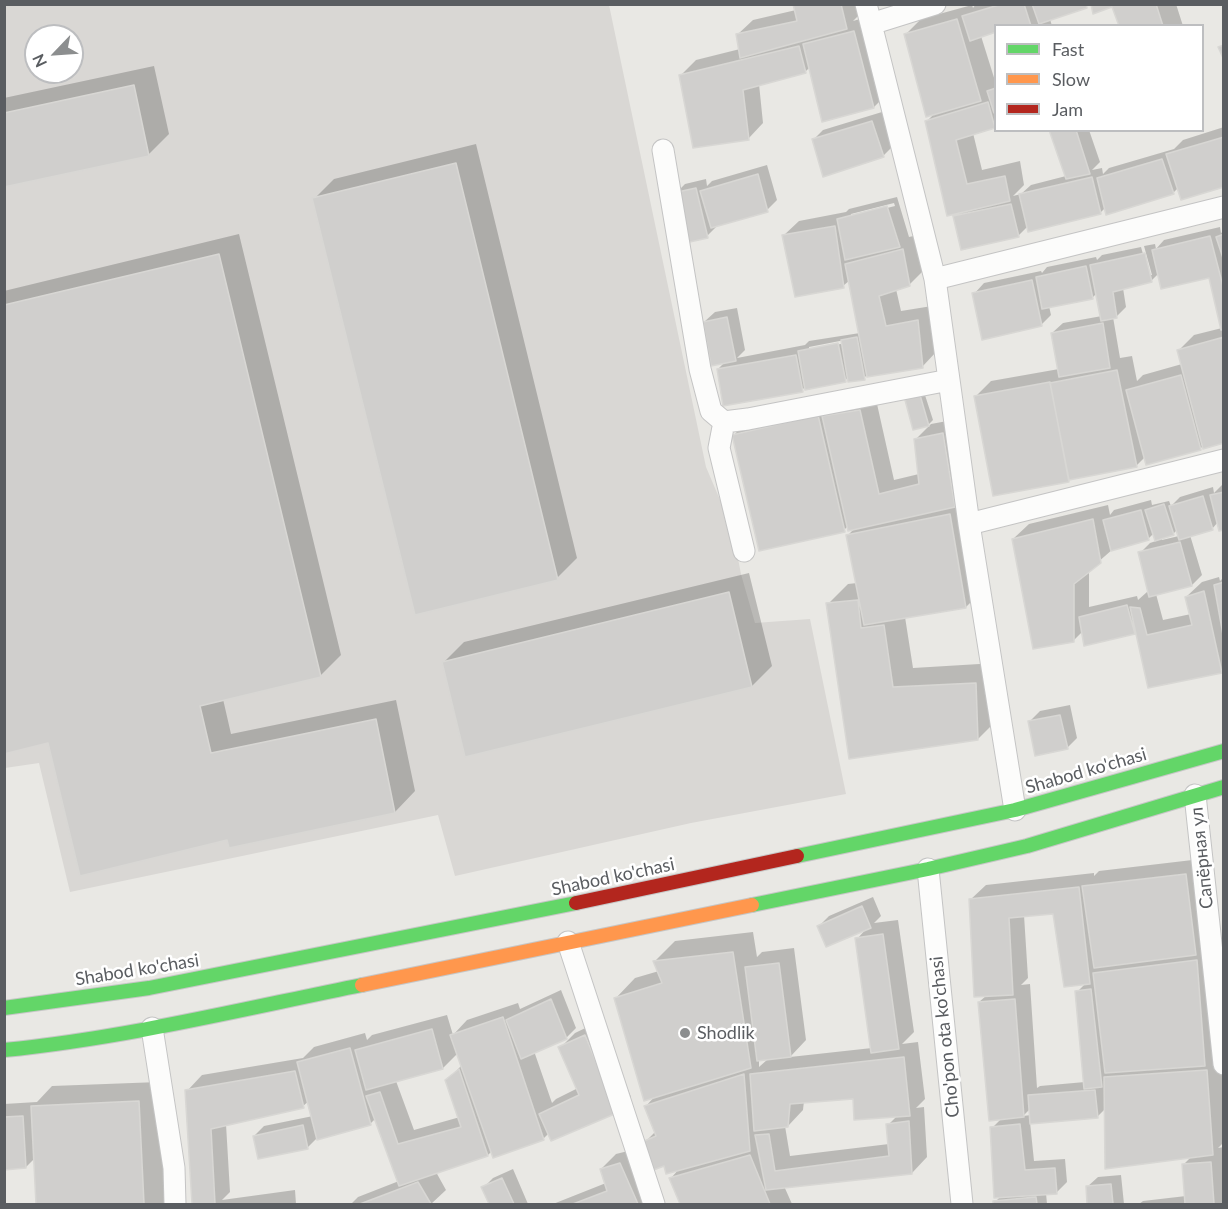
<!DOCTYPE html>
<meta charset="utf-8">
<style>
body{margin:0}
#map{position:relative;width:1228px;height:1209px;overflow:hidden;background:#e9e8e4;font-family:Lato,sans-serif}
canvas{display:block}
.frame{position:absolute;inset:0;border:6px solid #5a5d61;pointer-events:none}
.legend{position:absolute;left:994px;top:24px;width:210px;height:108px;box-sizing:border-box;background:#fff;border:2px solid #bdbec0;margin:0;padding:8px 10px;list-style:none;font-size:18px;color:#5a5d61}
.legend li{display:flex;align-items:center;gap:12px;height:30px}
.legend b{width:30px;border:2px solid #bdbec0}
.north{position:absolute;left:24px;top:24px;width:60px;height:60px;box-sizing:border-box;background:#fff;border:2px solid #bdbec0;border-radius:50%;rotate:245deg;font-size:16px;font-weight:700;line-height:24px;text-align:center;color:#5a5d61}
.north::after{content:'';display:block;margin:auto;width:21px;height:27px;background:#8c8e8f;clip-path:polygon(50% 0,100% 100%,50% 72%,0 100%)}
</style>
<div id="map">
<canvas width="1228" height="1209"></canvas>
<div class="frame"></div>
<ul class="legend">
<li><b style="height:8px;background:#63d668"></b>Fast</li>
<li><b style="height:8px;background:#ff974d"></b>Slow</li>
<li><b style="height:8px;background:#b3261e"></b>Jam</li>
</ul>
<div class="north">N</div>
</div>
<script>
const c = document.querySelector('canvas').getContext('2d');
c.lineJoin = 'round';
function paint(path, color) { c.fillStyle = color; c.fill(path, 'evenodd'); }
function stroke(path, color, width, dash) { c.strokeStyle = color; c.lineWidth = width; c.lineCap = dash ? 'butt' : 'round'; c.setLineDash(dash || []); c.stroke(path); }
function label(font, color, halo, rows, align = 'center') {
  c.font = font + ' Lato,sans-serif'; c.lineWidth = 5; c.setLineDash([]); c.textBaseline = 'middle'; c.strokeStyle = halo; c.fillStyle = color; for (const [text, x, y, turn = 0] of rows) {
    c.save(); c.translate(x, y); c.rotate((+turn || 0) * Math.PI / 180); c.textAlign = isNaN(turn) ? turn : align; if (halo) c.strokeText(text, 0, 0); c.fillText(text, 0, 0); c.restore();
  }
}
const industrial = new Path2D(`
 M4,5H609L706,467L732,528L741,574L755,623L810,619L846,794L691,823L455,876L438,815L70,892L39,763L5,768ZM36,36H72V72H36Z`);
const shadow = new Path2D(`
 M794,4H860L862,12L853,21L870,16L889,92L874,107L810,67L805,72L759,84L763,123L748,139L681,75L696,60L740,49L737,35L753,20L796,10Z
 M976,4H1088L1050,19L1052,26H996L981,36L996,84V126L973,133L982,170L1020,161L1024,185L1013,196L1021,194L1031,185L1066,176L1050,130H1089L1100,162L1092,170L1102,168L1103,174L1109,168L1174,149L1183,140L1224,127V186L1178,188L1173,193L1106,207L1100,213L1028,226L1018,236L955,217L961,211L927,121L936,112L906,34L921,19L972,5L973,8Z
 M1092,4H1176L1183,26H1120L1113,5Z
 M154,66L169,134L149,154L4,185V98Z
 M882,112L893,146L883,156L813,140L823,130Z
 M476,144L577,558L557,578L314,199L334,179Z
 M767,165L777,200L767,210L717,226L707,236L675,194L685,184L706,179L707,186L712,181Z
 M897,197L909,237L918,235L925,269L909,285L896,289L901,311L932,306L937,351L922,367L868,374L864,378L848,377L845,381L806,386L802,390L718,369L726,361L704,322L715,312L737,308L745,350L737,358L805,345L809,341L860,333L850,280L843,286L783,236L799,221L846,212L849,209ZM894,203L895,206L851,217V214ZM845,340L846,343L809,350V347Z
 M1220,227L1221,233L1224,231V442L1204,445L1200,449L1146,456L1136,466L1071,478L1068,481L976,396L991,381L1059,369L1052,333L1063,323L1102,316L1097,293L1092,298L1049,306L1051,315L1041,325L974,294L984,283L1041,271L1042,273L1047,267L1096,257L1097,260L1102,255L1141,247L1149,275H1152L1144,246L1155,244L1156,249L1164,240ZM1159,273L1210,276L1222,328L1194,335L1179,350L1182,364L1143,375L1137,381L1132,356L1120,358L1113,317H1116L1126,307L1123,288L1152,280Z
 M239,234L341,655L321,675L223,699L231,734L396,700L415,791L395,812L228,838L49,741L4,752V291Z
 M924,392L933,420L928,425L906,400L911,396Z
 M875,395L894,480L919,474L915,440L931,424L958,419L986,587L966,607L905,617L913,668L996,663L998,719L978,739L851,758L828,604L848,584L857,583L848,535L855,528L848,526L844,530L733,436L753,415Z
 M1222,485H1224V528L1218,522L1212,529L1190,535L1202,575L1192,585L1156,594L1163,620L1191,614L1186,597L1202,582L1219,577L1220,581L1224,577V669L1221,671L1150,686L1137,630L1134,632L1083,631L1073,641L1013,539L1029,524L1108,505L1110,515L1114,510L1151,500L1152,505L1169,501L1171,506L1180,497L1213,487L1214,493ZM1177,530L1179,536L1162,540L1161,537L1173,534ZM1154,533L1156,541L1150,543L1140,553L1149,592H1147L1138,600L1137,596L1089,607V570L1113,549L1148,539Z
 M749,573L772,666L752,686L444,662L464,642Z
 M1070,705L1077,738L1067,748L1030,721L1040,711Z
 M1201,859L1224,1082V1142L1218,1148L1224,1147V1204H1139L1143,1201L1186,1196L1183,1165L1192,1156L1106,1108L1097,1117L1030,1122L1034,1161L1065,1159L1067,1182L1057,1192L1046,1193L1047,1204H995V1202L1001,1196L992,1128L1002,1118L979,1002L987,995L970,900L986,885L1094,873V876L1099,871ZM1054,912L1086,983L1077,992L1085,1082L1040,1086L1037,1088L1030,984L1021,985L1028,978L1024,915ZM1031,1108V1115L1023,1116Z
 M873,897L881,916L874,923L898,920L914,1032L902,1044L918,1042L925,1099L916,1108L924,1107L927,1157L912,1173L784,1186L792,1204H682L671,1178L680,1168L644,1143L656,1131L646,1106L656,1095L615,999L635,978L659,971L655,961L675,941L753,932L757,957L762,952L794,948L806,1040L790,1057L872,1048L857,939L867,928L819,926L829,916ZM768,1059L759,1067V1060ZM854,1097L898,1115L888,1125L889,1144L790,1156L785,1126H788L803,1110L804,1101Z
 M561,990L576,1028L566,1038L534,1051L552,1103L556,1099L578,1088L560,1048L575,1033L600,1021L631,1097L616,1112L549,1133L543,1139L492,1151L488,1155L436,1172L446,1190L431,1204H351L358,1197L399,1181L376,1118L370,1124L317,1138L308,1147L259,1157L254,1136L264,1126L313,1116L309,1101L303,1106L226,1124L230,1192L222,1200L295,1190L296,1204H193L187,1091L202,1075L303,1058L314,1047L365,1033L367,1040L372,1035L447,1015L453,1035L467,1020L518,1003L520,1009ZM458,1053L462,1065L447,1080L460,1117L414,1130L396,1081L443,1068Z
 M159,1082L165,1204H37L35,1158L26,1167L4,1168V1104L37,1102L52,1086Z
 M636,1149L658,1204H553L606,1183L601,1169L616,1154Z
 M513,1169L528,1204H490L483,1188L493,1178Z
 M1121,1175L1124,1204H1089L1087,1187L1098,1177Z`);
const building = new Path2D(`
 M793,4H841L847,29L740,58L736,34L797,21Z
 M1002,4H1024L1031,26H996V32L970,41L962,16Z
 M1032,4H1086L1087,8L1039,24Z
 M1091,4H1156L1163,26H1119L1112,7L1093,14Z
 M957,19L981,101L926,117L904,34Z
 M854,31L874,108L822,122L803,44Z
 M1224,45V60L1218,47Z
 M799,46L806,73L743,90L749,140L693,148L679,75Z
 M134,85L149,156L4,187V113Z
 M996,88V112L994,113L987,91Z
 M988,102L995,128L956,140L967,184L1005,176L1010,201L947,216L925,121Z
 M872,121L884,157L823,177L812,139Z
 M1049,130H1076L1090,174L1066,179Z
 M1224,137V187L1181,200L1166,154Z
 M1162,159L1174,194L1106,215L1097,178Z
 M456,163L558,580L415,615L312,198Z
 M758,174L768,212L711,228L700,191Z
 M1092,177L1101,214L1028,232L1019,194Z
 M696,188L708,238L685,243L673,193Z
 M1011,204L1019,237L961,250L953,216Z
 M887,206L900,247L845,260L837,219Z
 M835,226L844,288L795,297L782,235Z
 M1224,234V261L1216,237Z
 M1210,236L1224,290V329L1221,330L1209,278L1161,289L1152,250Z
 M903,249L910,286L879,296L886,326L918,320L923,368L867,377L845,264Z
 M1145,253L1152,282L1113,292L1117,318L1101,321L1090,265Z
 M219,254L321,677L200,706L211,753L376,719L395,813L229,848L227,840L80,876L48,743L4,754V305Z
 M1086,266L1093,299L1042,309L1036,277Z
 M1032,280L1042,326L982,340L972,293Z
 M727,317L736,361L711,366L703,322Z
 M1103,323L1110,368L1059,377L1051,333Z
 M857,337L865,380L848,382L841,340Z
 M1224,337V443L1203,449L1177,350Z
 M838,343L846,382L805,390L798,351Z
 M796,355L803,392L723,406L717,369Z
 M1117,370L1137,467L1069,480L1050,383Z
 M1181,375L1201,450L1146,465L1126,390Z
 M1050,382L1069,482L993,496L974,396Z
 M920,395L929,426L913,430L905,400Z
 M860,410L879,494L919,484L914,439L943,433L955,507L848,531L822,416Z
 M818,415L845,532L759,551L732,435Z
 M1224,492V530L1219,531L1210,495Z
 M1203,496L1213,530L1179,540L1169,506Z
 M1164,504L1174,535L1155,541L1145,510Z
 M1141,510L1149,540L1111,551L1103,520Z
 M950,514L966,608L864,625L846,535Z
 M1093,519L1101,563L1074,584V642L1033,649L1012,539Z
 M1180,542L1192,586L1149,597L1138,552Z
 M1224,582V640L1214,585Z
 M1204,591L1222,673L1148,688L1130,607L1140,608L1147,635L1192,625L1185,597Z
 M729,592L752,687L465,757L442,662Z
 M858,600L861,628L884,625L893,687L976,683L978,740L849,759L826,603Z
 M1127,605L1135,634L1084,646L1079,617Z
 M1060,715L1068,749L1035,756L1028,721Z
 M1186,874L1196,955L1094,968L1082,886Z
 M1079,887L1090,984L1064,987L1053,914L1009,918L1013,995L974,997L969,899Z
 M862,906L871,928L826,947L817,926Z
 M883,934L899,1049L871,1053L855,938Z
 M733,952L751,1068L644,1101L614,998L662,983L653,961Z
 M1197,960L1205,1066L1105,1073L1093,973Z
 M779,963L791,1057L757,1061L745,967Z
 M1091,989L1102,1087L1084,1089L1075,991Z
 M551,999L567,1039L521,1059L506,1020Z
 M1015,999L1024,1117L989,1121L978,1002Z
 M503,1017L544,1140L493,1158L450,1035Z
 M432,1029L443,1069L366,1090L355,1050Z
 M585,1035L617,1113L551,1141L539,1114L579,1095L558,1047Z
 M350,1048L371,1125L317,1140L297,1062Z
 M904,1057L910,1116L854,1120L853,1099L790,1104L788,1127L754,1131L750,1074Z
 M459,1069L488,1156L399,1186L366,1096L380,1092L398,1144L461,1127L445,1080Z
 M1207,1070L1213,1155L1105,1169L1104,1077Z
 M295,1071L304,1108L211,1129L215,1204H192L185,1090Z
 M744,1074L750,1151L666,1174L664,1166L651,1171L642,1142L656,1136L644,1106Z
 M1095,1090L1098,1118L1030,1124L1028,1095Z
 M139,1101L144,1204H36L31,1106Z
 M23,1116L26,1168L4,1170V1117Z
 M909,1121L912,1174L766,1190L755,1135L769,1134L775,1171L889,1156L886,1124Z
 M1020,1124L1025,1170L1055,1168L1057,1194L994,1198L990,1127Z
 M303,1125L308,1149L258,1159L253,1136Z
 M750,1155L770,1204H680L669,1178Z
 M1211,1162L1214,1204H1185L1182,1164Z
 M620,1163L638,1204H573L607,1191L600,1169Z
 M502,1178L514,1204H489L481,1187Z
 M418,1182L431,1204H360Z
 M1111,1184L1113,1204H1087L1086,1186Z
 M1036,1197L1037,1204H993V1201Z`);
const street = new Path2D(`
 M866,4L935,279L969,524L1015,810
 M871,24L935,4
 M663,150L700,369L711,411L724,422L748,419L949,380
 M935,279L1224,207
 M724,422L719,448L744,551
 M969,524L1224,460
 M1195,795L1224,1064
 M928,869L962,1204
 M568,942L654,1204
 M152,1028L174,1168L175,1204`);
const fast = new Path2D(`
 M797,856L1015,810L1224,751
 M752,905L928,869L1027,846L1224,787
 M4,1008L149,988L576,903
 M4,1050C125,1038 243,1009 362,985`);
const slow = new Path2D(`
 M362,985L752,905`);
const jam = new Path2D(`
 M576,903L797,856`);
const markers = [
 [685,1033,6,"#8c8e8f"]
];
const streetNames = [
 ["Shabod ko'chasi",1086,771,-16],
 ["Сапёрная ул",1202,858,-96],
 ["Shabod ko'chasi",613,877,-12],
 ["Shabod ko'chasi",137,970,-9],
 ["Cho'pon ota ko'chasi",945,1037,-96]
];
const poiNames = [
 ["Shodlik",697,1033]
];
paint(industrial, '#d9d7d4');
paint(shadow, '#0003');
paint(building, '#d0cfcd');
stroke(building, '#d8d7d4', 1.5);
stroke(street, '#c4c4c4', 23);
stroke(fast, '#c6c6c6', 16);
stroke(slow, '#c6c6c6', 16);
stroke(jam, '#c6c6c6', 16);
stroke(street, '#fcfcfb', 21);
stroke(fast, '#63d668', 14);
stroke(slow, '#ff974d', 14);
stroke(jam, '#b3261e', 14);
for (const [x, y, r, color] of markers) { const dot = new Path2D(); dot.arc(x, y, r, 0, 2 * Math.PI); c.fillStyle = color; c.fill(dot); stroke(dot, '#fff', 2); }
label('18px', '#5a5d61', '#fff', streetNames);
label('18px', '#5a5d61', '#fff', poiNames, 'left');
</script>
